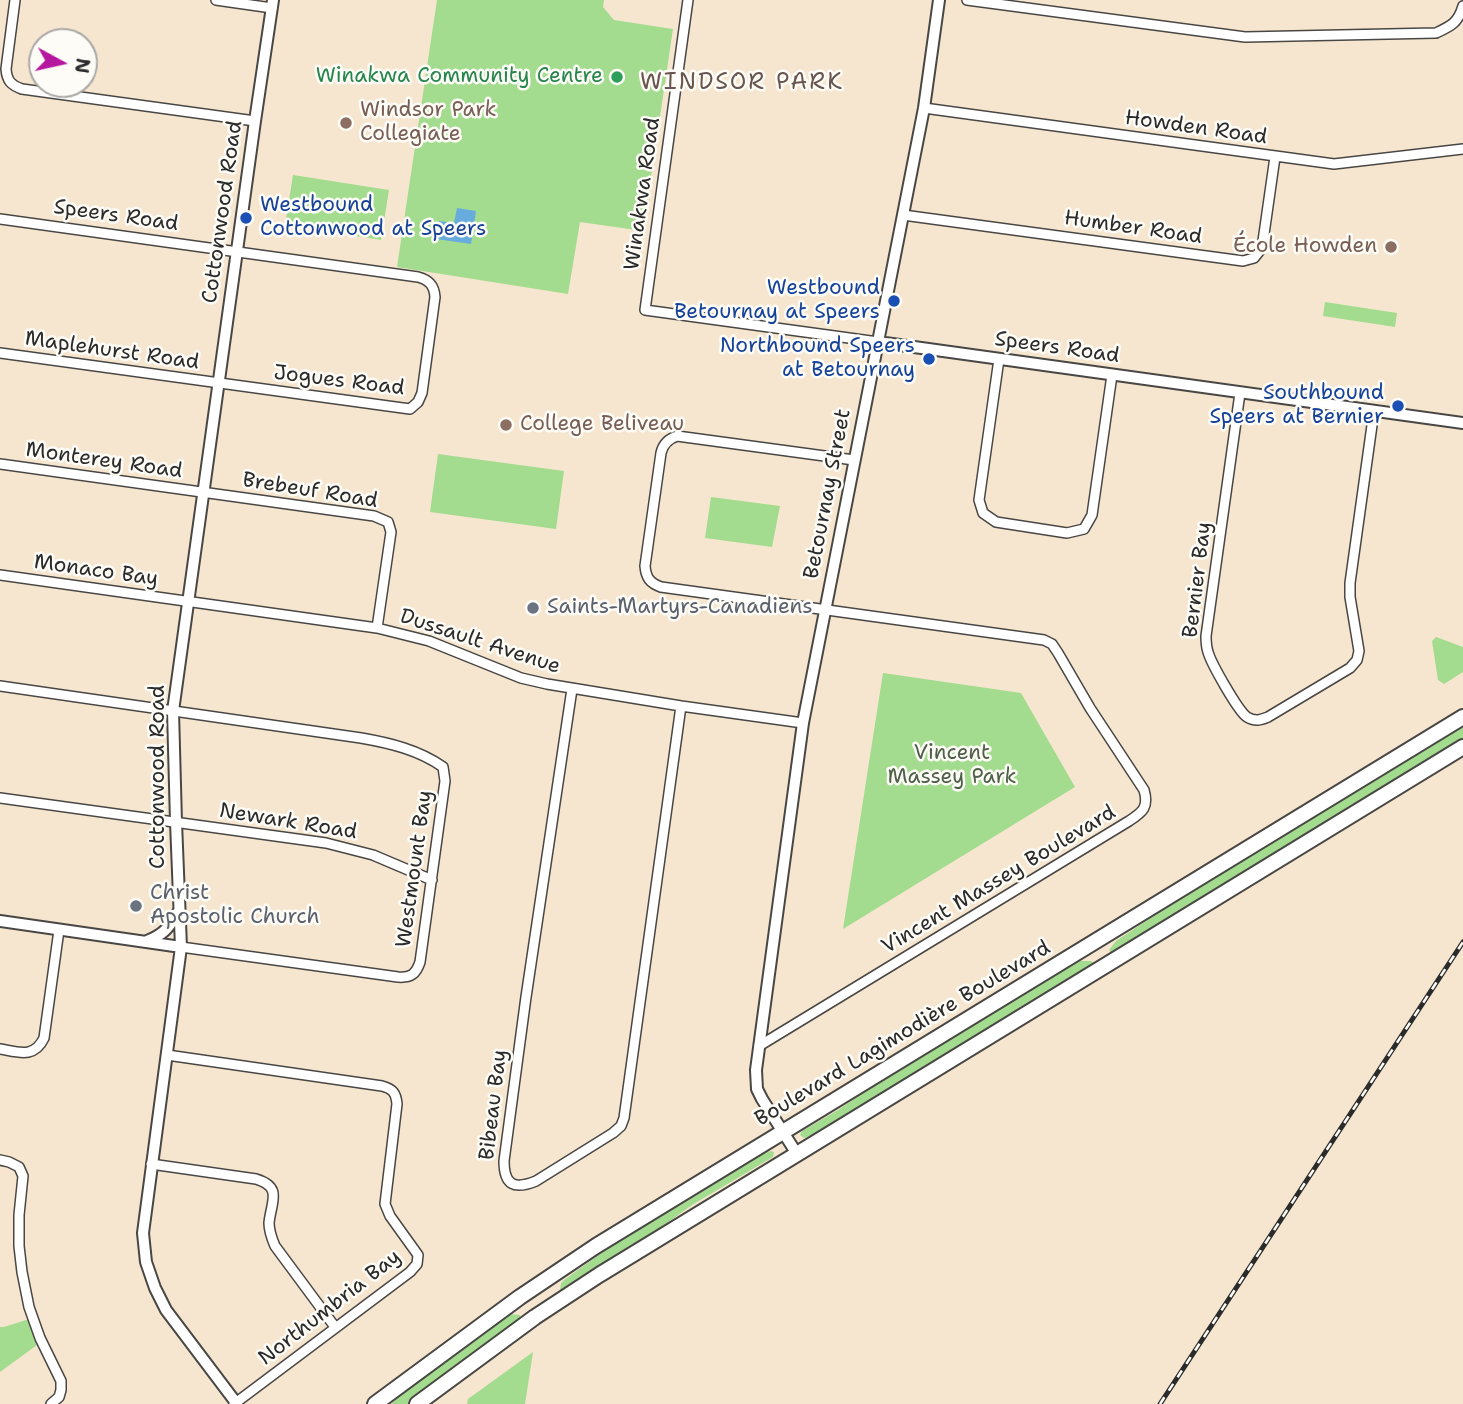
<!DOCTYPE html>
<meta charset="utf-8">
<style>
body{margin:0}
#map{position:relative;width:1463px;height:1404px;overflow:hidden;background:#f6e6d0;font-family:"Shantell Sans",sans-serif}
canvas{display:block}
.north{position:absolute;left:28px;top:28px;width:70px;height:70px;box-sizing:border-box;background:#fdfcf7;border:2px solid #a9a8a5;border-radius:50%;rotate:98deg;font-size:19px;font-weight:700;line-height:28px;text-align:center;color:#2b2b2b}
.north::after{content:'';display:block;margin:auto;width:24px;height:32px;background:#b5179e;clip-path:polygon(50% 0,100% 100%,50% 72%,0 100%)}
</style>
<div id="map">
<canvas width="1463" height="1404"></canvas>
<div class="north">N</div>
</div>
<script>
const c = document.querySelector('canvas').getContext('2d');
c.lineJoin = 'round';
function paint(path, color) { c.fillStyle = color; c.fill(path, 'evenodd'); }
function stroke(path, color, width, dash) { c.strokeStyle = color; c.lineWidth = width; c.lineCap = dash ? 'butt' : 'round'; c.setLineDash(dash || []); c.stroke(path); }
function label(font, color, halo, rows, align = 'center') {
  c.font = font + ' "Shantell Sans",sans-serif'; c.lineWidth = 5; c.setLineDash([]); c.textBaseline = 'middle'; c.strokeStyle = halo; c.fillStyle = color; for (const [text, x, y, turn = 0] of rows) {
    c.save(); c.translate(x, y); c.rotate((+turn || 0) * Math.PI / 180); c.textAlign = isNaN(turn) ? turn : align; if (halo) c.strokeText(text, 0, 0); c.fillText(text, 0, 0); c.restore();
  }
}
const green = new Path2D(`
 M437,0H604L603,7L614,20L673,29L643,231L580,222L568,294L397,267Z
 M293,175L389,190L381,240L285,225Z
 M1325,302L1397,313L1395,327L1323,316Z
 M438,454L564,471L556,529L430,512Z
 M711,497L780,506L772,547L705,538Z
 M1436,637L1463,647V672L1444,684L1438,680L1432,641Z
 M883,673L1021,693L1075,787L843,929Z
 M1463,724V740L1113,954L1111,953L1109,950L1116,941L1212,877Z
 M1076,961H1091L1094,963L821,1132L804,1138L800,1135L802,1131L838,1110L895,1071Z
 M771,1151L774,1152L773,1157L692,1205L645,1239L563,1291L560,1290L561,1283L564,1280L625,1236L753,1156Z
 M510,1314L520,1315V1321L408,1404H391L422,1377L506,1315Z
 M29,1319L37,1345L0,1372V1327H4Z
 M533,1352L525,1404H467L468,1399Z`);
const water = new Path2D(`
 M457,208L476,211L471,244L436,239L439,221L454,223Z`);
const minor = new Path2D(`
 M15,0L6,69C7,81 11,85 22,89L255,121
 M216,0L272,8
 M688,0L645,310L878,342
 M967,0L1245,37L1436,33C1451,26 1458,23 1463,6
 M924,108L1334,164L1463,149
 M903,215L1243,261L1254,258L1262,248L1275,157
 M0,219L418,277C429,280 434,285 435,297L422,393L418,402L410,409L0,353
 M999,359L979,500L983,513L996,522L1067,533L1084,529L1092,515L1112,375
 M1240,393L1206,636C1206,641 1206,646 1208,652C1211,663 1238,711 1247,717C1255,722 1261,720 1268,717L1350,668L1357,660L1359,651L1350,597V583L1374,411
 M0,464L374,516L388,522L391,532L377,628
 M0,575L377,628L429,641L521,678L547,684L681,706L803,723
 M0,686L361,738C390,743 419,750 443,767L445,781L420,962C416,974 411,978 398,977L181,947
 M572,689L526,997L504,1161C504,1185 514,1190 536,1181L613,1133L621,1126L624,1118L681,706
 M0,798L326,843L373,855L432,880
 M759,1046L1129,821C1143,812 1149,807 1144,790L1090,708L1058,653L1052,644L1044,640L661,587C650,583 646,578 645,566L661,453C663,444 668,439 677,436L854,460
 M0,1049C18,1052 34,1059 44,1038L59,930
 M167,1055L382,1086C393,1089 396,1093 397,1104L385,1204L390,1216L418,1255L417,1264L410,1272L234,1404
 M0,1160L9,1162L19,1167L23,1176L19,1215V1246L22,1272L29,1307L40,1338L61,1381V1390L59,1397L51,1404
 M151,1164L256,1179C283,1187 271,1202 269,1223C269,1232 272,1239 275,1246L335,1327`);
const tertiary = new Path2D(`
 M878,342L1463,423
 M0,921L181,947
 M147,941C163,935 170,927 178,912
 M797,1154L762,1099L757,1089L756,1070L803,723L924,108L939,0
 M237,1404L166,1310L155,1288L146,1262L143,1233L181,947L176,822L173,711L255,121L273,0`);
const primary = new Path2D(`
 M375,1404L520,1297L596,1246L1463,717
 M417,1404L535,1317L599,1275L1463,747`);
const rail = new Path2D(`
 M1160,1404L1463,942`);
const markers = [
 [617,77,7,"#2e9e5b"],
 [346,123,7,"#8d6e63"],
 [246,218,7,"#1a4fb4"],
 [1391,247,7,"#8d6e63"],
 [894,301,7,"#1a4fb4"],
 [929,359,7,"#1a4fb4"],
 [1398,406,7,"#1a4fb4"],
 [506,425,7,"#8d6e63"],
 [533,608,7,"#6b7280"],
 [136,906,7,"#6b7280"]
];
const leisureNames = [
 ["Winakwa Community Centre",603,77]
];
const educationNames = [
 ["Windsor Park",360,111],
 ["Collegiate",360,135],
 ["École Howden",1377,247,"right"],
 ["College Beliveau",520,425]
];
const streetNames = [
 ["Howden Road",1196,128,8],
 ["Winakwa Road",643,194,-82],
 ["Cottonwood Road",223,212,-82],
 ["Speers Road",116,216,8],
 ["Humber Road",1133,228,8],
 ["Speers Road",1057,348,8],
 ["Maplehurst Road",112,351,8],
 ["Jogues Road",339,381,7],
 ["Monterey Road",104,461,8],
 ["Brebeuf Road",310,491,9],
 ["Betournay Street",828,494,-79],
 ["Monaco Bay",96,571,8],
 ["Bernier Bay",1198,580,-83],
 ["Dussault Avenue",480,642,18],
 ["Cottonwood Road",159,777,-90],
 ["Newark Road",288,822,9],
 ["Westmount Bay",415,869,-82],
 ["Vincent Massey Boulevard",999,880,-31],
 ["Boulevard Lagimodière Boulevard",903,1034,-31],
 ["Bibeau Bay",494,1105,-83],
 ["Northumbria Bay",330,1308,-38]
];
const transitNames = [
 ["Westbound",260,206,"left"],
 ["Cottonwood at Speers",260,230,"left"],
 ["Westbound",880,289],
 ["Betournay at Speers",880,313],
 ["Northbound Speers",915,347],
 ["at Betournay",915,371],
 ["Southbound",1384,394],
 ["Speers at Bernier",1384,418]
];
const worshipNames = [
 ["Saints-Martyrs-Canadiens",547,608],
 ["Christ",150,894],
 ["Apostolic Church",150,918]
];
const parkNames = [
 ["Vincent",952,754],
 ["Massey Park",952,778]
];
const neighbourhoodNames = [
 ["WINDSOR PARK",742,83]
];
paint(green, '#a3dc8e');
paint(water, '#68abdd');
stroke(minor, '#494744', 12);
stroke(tertiary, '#494744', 14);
stroke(primary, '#494744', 18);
stroke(minor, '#fff', 9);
stroke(tertiary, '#fff', 10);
stroke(primary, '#fff', 14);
stroke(rail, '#2b2b2b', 5);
stroke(rail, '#fdfcf7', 2.5, [8]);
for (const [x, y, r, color] of markers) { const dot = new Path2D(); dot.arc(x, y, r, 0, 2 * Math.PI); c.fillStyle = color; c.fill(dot); stroke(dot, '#fdfcf7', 2.5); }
label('21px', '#27864d', '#fdfcf7', leisureNames, 'right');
label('21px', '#785e54', '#fdfcf7', educationNames, 'left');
label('21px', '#2b2b2b', '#fdfcf7', streetNames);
label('21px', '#164399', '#fdfcf7', transitNames, 'right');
label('21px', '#5b616d', '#fdfcf7', worshipNames, 'left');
label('21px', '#4f6049', '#fdfcf7', parkNames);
c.letterSpacing = '2px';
label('23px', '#68554d', '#fdfcf7', neighbourhoodNames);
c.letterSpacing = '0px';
</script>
